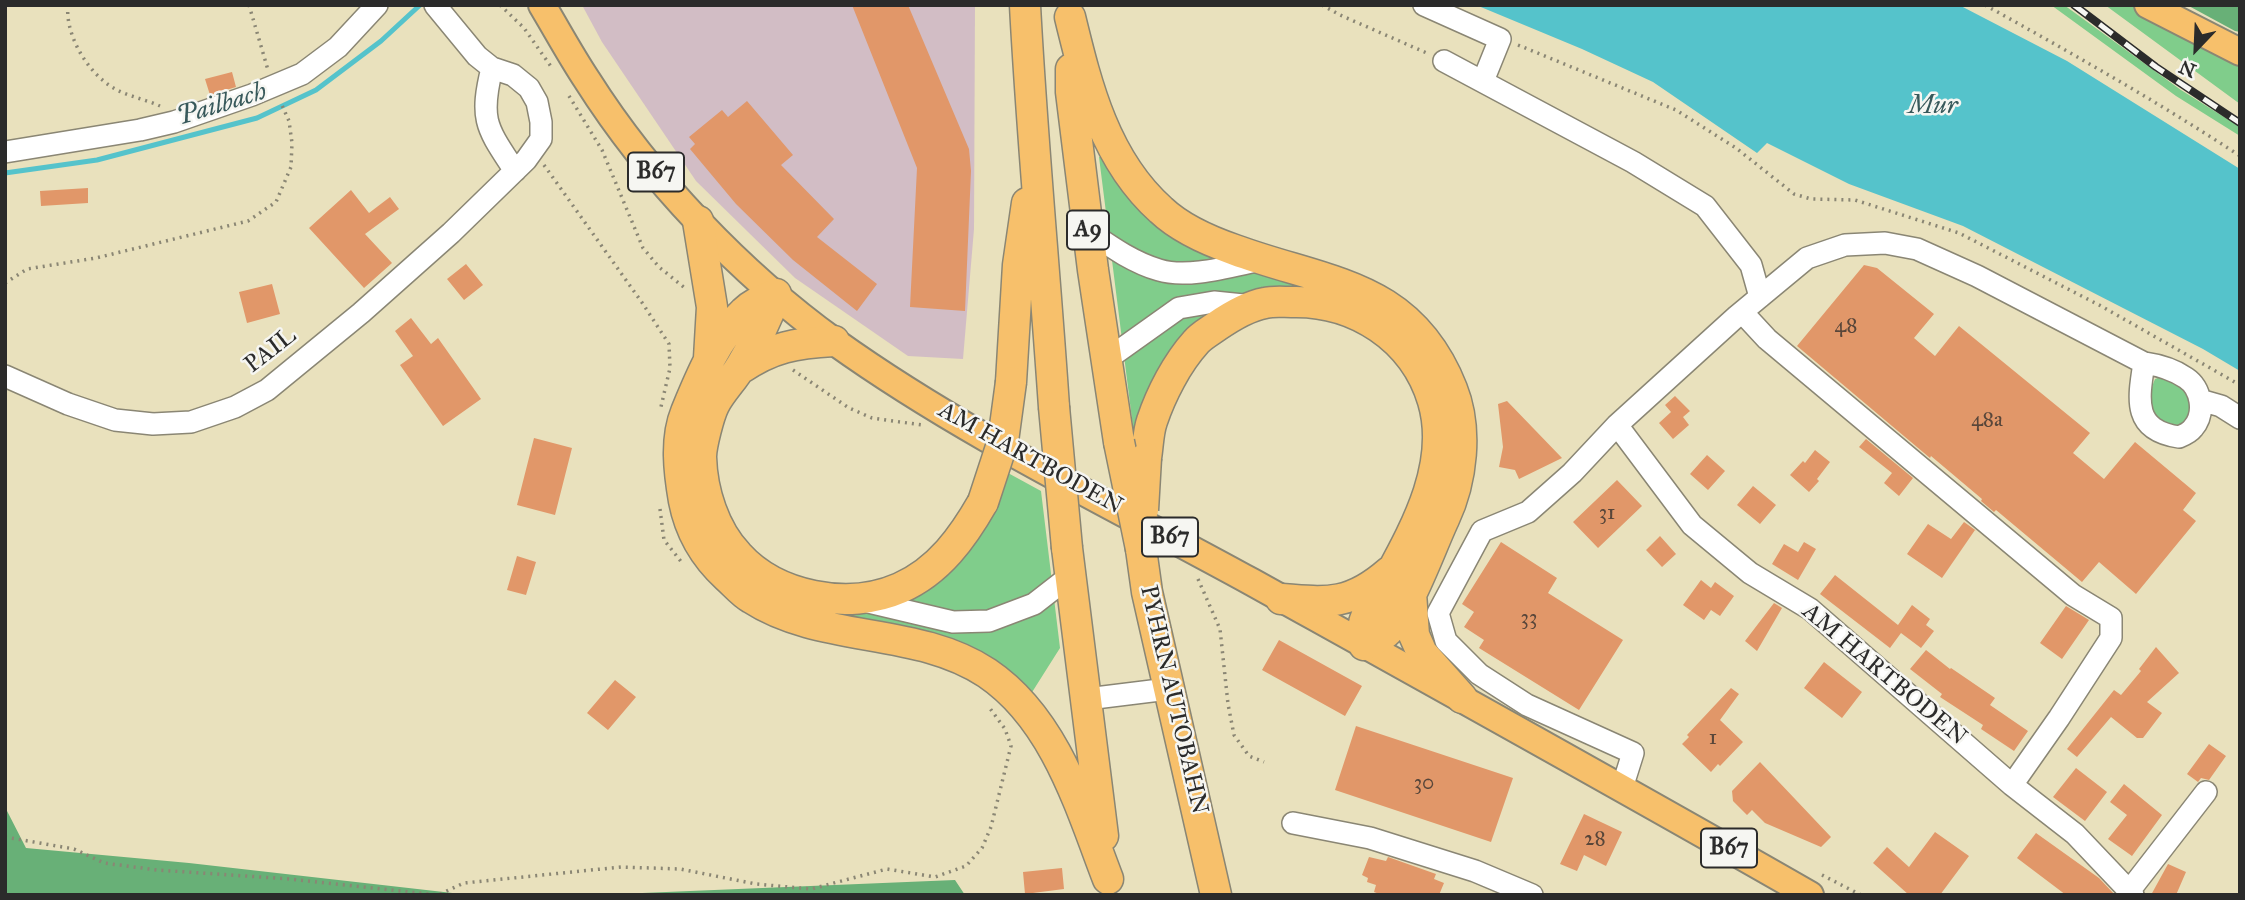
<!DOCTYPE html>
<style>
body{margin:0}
#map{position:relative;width:2245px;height:900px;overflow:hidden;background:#e9e1bd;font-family:"IM FELL Great Primer",serif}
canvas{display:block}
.frame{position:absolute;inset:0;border:7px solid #2b2b2b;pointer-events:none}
.north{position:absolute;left:2161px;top:14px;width:70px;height:70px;-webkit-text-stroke:5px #f6f6f2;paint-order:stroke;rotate:203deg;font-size:19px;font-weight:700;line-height:28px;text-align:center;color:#2b2b2b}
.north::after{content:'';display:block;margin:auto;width:24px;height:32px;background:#2b2b2b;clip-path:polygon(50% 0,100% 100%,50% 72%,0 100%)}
</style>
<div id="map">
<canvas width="2245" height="900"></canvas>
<div class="frame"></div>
<div class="north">N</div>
</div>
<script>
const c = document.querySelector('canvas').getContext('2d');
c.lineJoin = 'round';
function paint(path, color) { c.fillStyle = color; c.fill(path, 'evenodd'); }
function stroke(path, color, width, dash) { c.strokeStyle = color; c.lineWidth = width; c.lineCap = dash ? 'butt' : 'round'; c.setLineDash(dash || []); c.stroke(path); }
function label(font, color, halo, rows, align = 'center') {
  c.font = font + ' "IM FELL Great Primer",serif'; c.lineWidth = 5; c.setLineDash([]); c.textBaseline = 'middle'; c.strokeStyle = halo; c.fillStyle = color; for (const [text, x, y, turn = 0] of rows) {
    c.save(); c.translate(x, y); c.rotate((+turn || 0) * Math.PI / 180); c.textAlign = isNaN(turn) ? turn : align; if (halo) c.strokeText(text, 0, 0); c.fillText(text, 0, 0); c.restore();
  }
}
const industrial = new Path2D(`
 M582,5H975L974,229L963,359L908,356L795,278L696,181L602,42Z`);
const green = new Path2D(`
 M2051,5H2064L2181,90L2240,127V136L2176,96Z
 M2105,5H2136L2240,62V104Z
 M1099,157H1106L1247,264L1402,326L1441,485L1398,330L1242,302L1135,443Z
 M2163,376L2178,379L2194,404L2187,424L2170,429C2152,414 2145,403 2155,379Z
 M706,386L712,389C704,409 697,428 695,450C692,484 702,518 721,545C739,572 764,592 795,602C897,637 977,564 1008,473L1041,491L1060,648L1029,697C1000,670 968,650 930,637C888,623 842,624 800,610C722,583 672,504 693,421C696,409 702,398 706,386Z`);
const forest = new Path2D(`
 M2187,5H2240V32L2235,31Z
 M5,807L26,848L189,863L470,895H5Z
 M955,880L965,895H594Z`);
const water = new Path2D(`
 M1476,5H1959L2067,61L2240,169V371L2203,349L1963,226L1849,184L1767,143L1757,153L1653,82L1582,49Z`);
const stream = new Path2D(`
 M5,173L97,160L257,118L316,90L381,41L420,5`);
const building = new Path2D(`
 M852,5H908L969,149L971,171L965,311L910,307L917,168Z
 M232,72L236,87L210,95L205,79Z
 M747,101L793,155L781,165L834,219L817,237L877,284L857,311L793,260L736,204L690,149L695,144L689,137L722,110L728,117Z
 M88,188V203L41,206L40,191Z
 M351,190L369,213L390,197L399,209L365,234L392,263L364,288L309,228Z
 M466,264L483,285L464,300L447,279Z
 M1864,265L1877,268L1934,314L1914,338L1935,356L1959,326L2090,433L2073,453L2104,479L2135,442L2196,493L2183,510L2196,521L2136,594L2099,562L2082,582L1996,510L1994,512L1981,501L1982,499L1931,456L1930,458L1797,346Z
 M272,284L280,314L247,323L239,292Z
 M411,318L431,344L438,338L481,399L443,426L400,365L413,356L395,331Z
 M1675,396L1690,411L1683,417L1689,425L1673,439L1659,423L1671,412L1665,405Z
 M1507,401L1562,458L1519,479L1515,470L1499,467L1503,447L1498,404Z
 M534,438L572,448L555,515L517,505Z
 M1866,439L1913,478L1899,496L1884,483L1892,473L1859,447Z
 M1815,450L1830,462L1817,479L1819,481L1809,492L1790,475L1803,461L1805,463Z
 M1707,455L1725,471L1708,490L1690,474Z
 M1617,480L1642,506L1598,548L1573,522Z
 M1753,486L1776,505L1760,524L1737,505Z
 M1964,522L1978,532L1975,530L1942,578L1907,554L1928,524L1951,539Z
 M1660,536L1676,554L1662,567L1646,550Z
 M1501,542L1557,578L1548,593L1623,640L1579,710L1479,648L1484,640L1464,627L1474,612L1462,604Z
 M1804,542L1816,549L1798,580L1772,564L1784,544L1798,552Z
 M517,556L536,562L526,595L507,590Z
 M1835,575L1898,625L1912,605L1930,619L1926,625L1934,631L1921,648L1901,633L1890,648L1820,594Z
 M1701,580L1711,588L1715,582L1734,596L1720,616L1711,610L1704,620L1683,605Z
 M1774,603L1782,608L1757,651L1745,641Z
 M2066,606L2089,620L2062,659L2040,643Z
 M1279,640L1362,686L1345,716L1262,670Z
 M2156,647L2179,673L2147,702L2162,713L2143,738H2137L2111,717L2077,757L2067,749L2114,690L2121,695L2141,671L2139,669Z
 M1926,650L1950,669L1951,668L1995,698L1990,705L2028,731L2014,751L1981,729L1983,725L1940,697L1942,694L1910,669Z
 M1824,662L1862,692L1842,718L1804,688Z
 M615,680L636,697L608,730L587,713Z
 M1731,688L1739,694L1720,720L1743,742L1720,766L1718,764L1711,772L1682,744L1689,737L1687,735Z
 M1356,726L1513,778L1491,842L1335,790Z
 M2209,744L2226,756L2209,780L2201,778L2198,782L2187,774Z
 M1760,762L1831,837L1821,847L1765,823L1752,810L1747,815L1733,801L1732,791Z
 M2076,768L2107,792L2085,821L2053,797Z
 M2124,784L2162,815L2132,856L2108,839L2127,815L2110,802Z
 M1584,814L1622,832L1606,866L1584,855L1577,871L1560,864Z
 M1935,832L1969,856L1940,895H1909L1873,863L1887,847L1909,867Z
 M2036,833L2099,878L2115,895H2066L2017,858Z
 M1369,857L1386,861L1388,857L1436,874L1434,879L1444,883L1439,895H1382L1374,892L1376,885L1367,882L1368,878L1362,875Z
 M2168,864L2186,872L2176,895H2151Z
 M1062,868L1064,889L1025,894L1023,872Z`);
const path = new Path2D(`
 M68,5C65,32 84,66 105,82C120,95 142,98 160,106
 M249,5L268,70
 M500,5L524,28L552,68
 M1322,5L1340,15L1429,54
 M1985,5C2071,53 2157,101 2240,156
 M1518,45L1676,110L1736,148L1794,194L1811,199L1855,200L1959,233L2101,306L2240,385
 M569,96L602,150L643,248L659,267L686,289
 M544,165L643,304L669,344L670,368L660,411
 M5,283L27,269L96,258L248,221L276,202L291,167L292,143L289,121L281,103
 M793,370L849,408L872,418L922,425
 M660,509L664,540L683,564
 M1198,579L1220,629L1228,704L1234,735L1249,756L1264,762
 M5,837L74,849L104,863L157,870L290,879L438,895L464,883L621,867L680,869L756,884L811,889L887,869L935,877L966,866L982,848L991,827L1011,746L1005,729L989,707
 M1822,875L1861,895`);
const minor = new Path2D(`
 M1424,5L1500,39L1483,81
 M1444,61L1633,162L1705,206L1751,265L1760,297
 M492,68C479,121 487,128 515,171
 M5,152L140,130L174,122L252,95L302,74L338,47L377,5
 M1088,231C1110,246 1132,262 1159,270C1188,279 1231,266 1261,260
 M1742,312L1767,339L2073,595L2111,618V638L2059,718L2012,785
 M1106,360L1179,308L1214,302L1253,306
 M5,376L68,404L115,420L153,424L191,422L235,407L267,390L361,313L451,233L526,160L541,139V122L537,102L529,88L513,75L492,68L477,56L435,5
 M2200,400L2221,406L2240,418
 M1617,425L1692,525L1750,573L1810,609L2012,785L2075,834L2133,895
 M860,600L953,622L989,621L1034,604L1070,576
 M1087,699L1168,689
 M1622,788L1633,753L1527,705L1479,674L1446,641L1438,613L1482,531L1528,512L1572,473L1617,425L1737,316L1807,258L1845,245L1885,243L1917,249L1977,276L2144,363C2138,401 2133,430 2179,437C2184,435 2190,432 2193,428C2206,413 2201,388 2186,378C2173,369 2158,365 2144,363
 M1293,823L1370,838L1475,871L1532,895
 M2130,890L2206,792`);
const major = new Path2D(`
 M542,5C557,30 571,56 587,80C649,178 741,274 835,342C965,435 1112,505 1252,582C1439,686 1625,789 1810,895
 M2148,5L2240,52`);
const highway = new Path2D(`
 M1025,5C1032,139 1045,273 1054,407
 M1070,17C1087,87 1105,160 1161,210C1181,229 1209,241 1235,250C1328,284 1410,283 1452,389C1468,429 1462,481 1444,519C1431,546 1406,619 1383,635C1377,639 1370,641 1364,645C1364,638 1362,629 1364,623C1368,608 1381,591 1389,577C1418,524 1451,462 1433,401C1414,338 1355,300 1291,302C1283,302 1273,301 1265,303C1249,306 1230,317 1217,326C1210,331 1201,336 1196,342C1177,363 1161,394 1152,421C1148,432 1148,446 1146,458
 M1071,69V92L1093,270L1119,442
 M698,221L712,307L709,358
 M776,294C765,299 753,303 744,312C716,338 700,378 686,412C675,439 679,472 684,501C690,532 704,556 727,577C735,584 742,593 751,598C822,644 916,626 987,673C1055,719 1080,806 1108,879
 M776,294C767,320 755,343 741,366C733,380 721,391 714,405C709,415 701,446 701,457C702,491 714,530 738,555C776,597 848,611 900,588C939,571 963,537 983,502
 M740,369C772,347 796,343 834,341
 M1011,382L1018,265L1027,203
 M1067,548L1103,836
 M1141,549L1147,592L1216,895
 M1411,593L1414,635L1422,653L1462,698
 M1281,599C1329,603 1351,605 1389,572`);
const rail = new Path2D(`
 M2074,5L2156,67L2240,123`);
const highwayBridge = new Path2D(`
 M1054,407L1067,548
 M1119,442L1141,549
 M983,502L1003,441L1011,382
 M1143,510L1146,458`);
const numberNames = [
 ["48",1846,327],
 ["48a",1987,421],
 ["31",1607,514],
 ["33",1529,619],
 ["1",1713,739],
 ["30",1424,784],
 ["28",1595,840]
];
const shields = [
 [656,172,56],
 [1088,230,42],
 [1170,537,56],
 [1729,848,56]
];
const shieldNames = [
 ["B67",656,172],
 ["A9",1088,230],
 ["B67",1170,537],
 ["B67",1729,848]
];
const streetNames = [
 ["PAIL",271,351,-38],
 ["AM HARTBODEN",1030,459,29],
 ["AM HARTBODEN",1884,675,40],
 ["PYHRN AUTOBAHN",1173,700,77]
];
const waterNames = [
 ["Pailbach",222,105,-17],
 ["Mur",1933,107]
];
paint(industrial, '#d2bdc5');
paint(green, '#80cd8b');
paint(forest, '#68b077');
paint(water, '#55c3cb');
stroke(stream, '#55c3cb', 5);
paint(building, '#e19769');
stroke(minor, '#8a8674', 24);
stroke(major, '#8a8674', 30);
stroke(highway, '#8a8674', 33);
stroke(path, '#8a8674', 3.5, [2, 5]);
stroke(minor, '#fff', 21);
stroke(major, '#f7c06b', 26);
stroke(highway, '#f7c06b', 30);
stroke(rail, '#2b2b2b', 8);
stroke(rail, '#f6f6f2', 5, [16]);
stroke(highwayBridge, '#8a8674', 33, []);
stroke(highwayBridge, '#f7c06b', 30);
label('21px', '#58463a', null, numberNames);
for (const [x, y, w] of shields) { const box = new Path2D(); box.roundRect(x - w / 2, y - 19.5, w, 39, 5); c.fillStyle = '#f6f6f2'; c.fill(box); stroke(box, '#2b2b2b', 2); }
label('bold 23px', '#2b2b2b', null, shieldNames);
label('24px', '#2b2b2b', '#f6f6f2', streetNames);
label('italic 26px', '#38595b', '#f6f6f2', waterNames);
</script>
